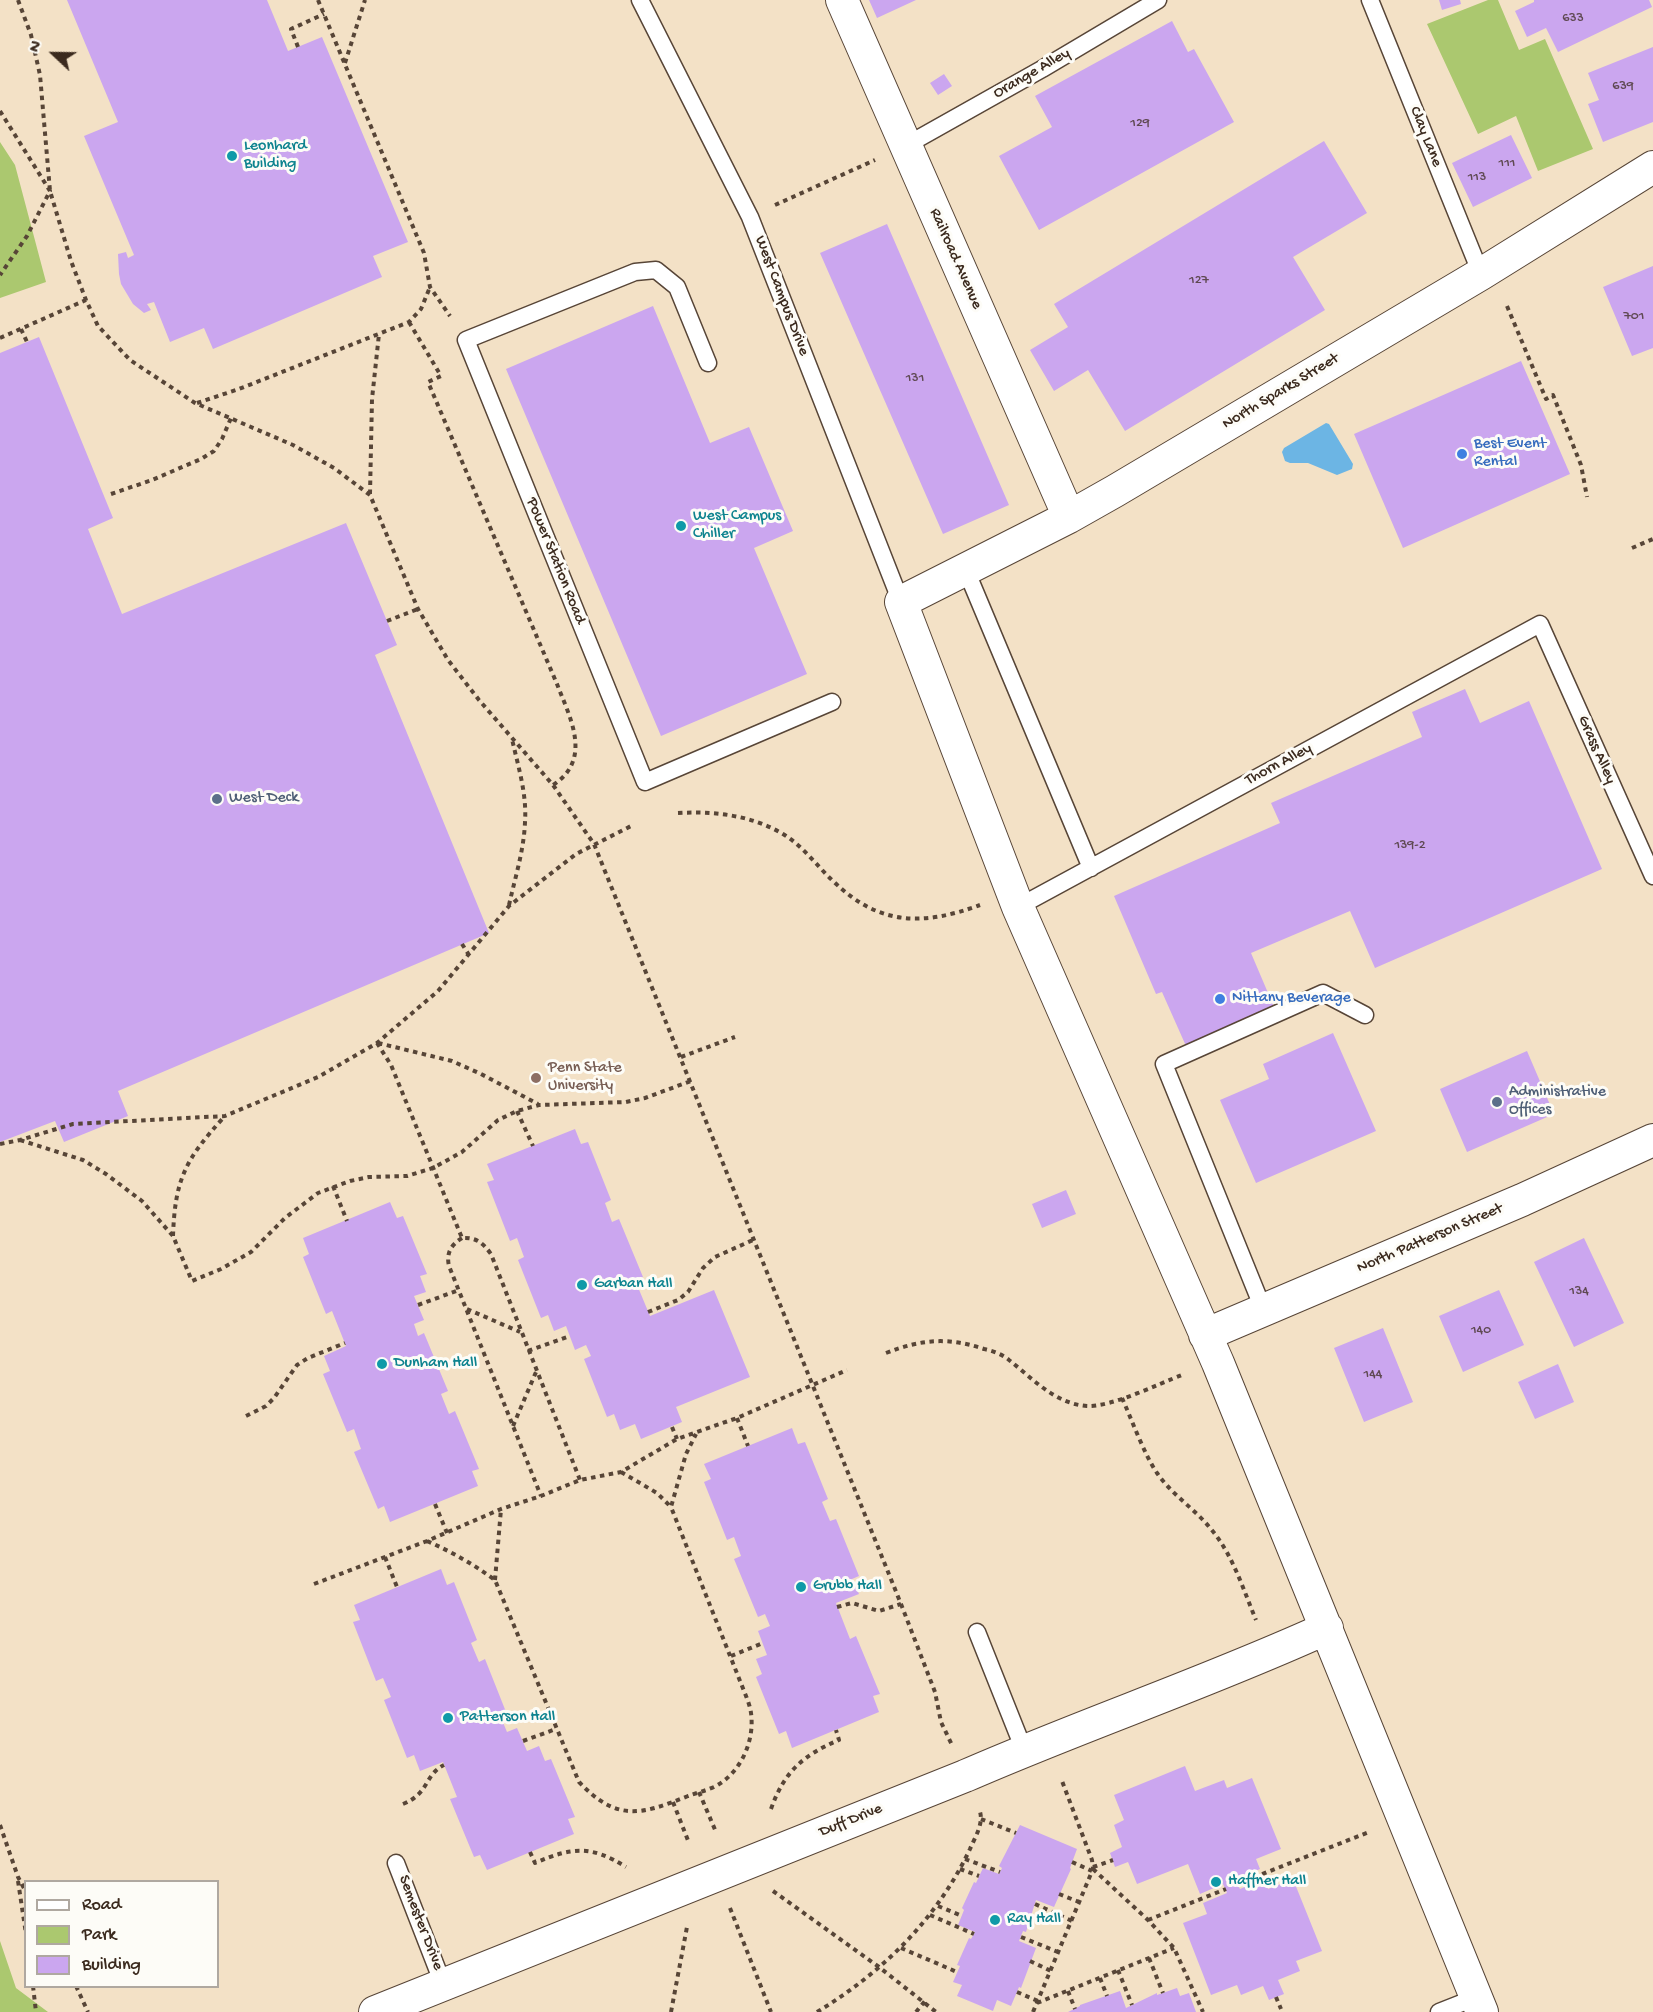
<!DOCTYPE html>
<style>
body{margin:0}
#map{position:relative;width:1653px;height:2012px;overflow:hidden;background:#f3e1c6;font-family:"Gochi Hand",sans-serif}
canvas{display:block}
.legend{position:absolute;left:24px;top:1880px;width:195px;height:108px;box-sizing:border-box;background:#fdfcf7;border:2px solid #afa8a0;margin:0;padding:8px 10px;list-style:none;font-size:18px;color:#3b2a1e}
.legend li{display:flex;align-items:center;gap:12px;height:30px}
.legend b{width:30px;border:2px solid #afa8a0}
.north{position:absolute;left:24px;top:24px;width:60px;height:60px;-webkit-text-stroke:4px #fdfcf7;paint-order:stroke;rotate:292deg;font-size:16px;font-weight:700;line-height:24px;text-align:center;color:#3b2a1e}
.north::after{content:'';display:block;margin:auto;width:21px;height:27px;background:#3b2a1e;clip-path:polygon(50% 0,100% 100%,50% 72%,0 100%)}
</style>
<div id="map">
<canvas width="1653" height="2012"></canvas>
<ul class="legend">
<li><b style="height:8px;background:#fff"></b>Road</li>
<li><b style="height:16px;background:#abc86f"></b>Park</li>
<li><b style="height:16px;background:#cba6ef"></b>Building</li>
</ul>
<div class="north">N</div>
</div>
<script>
const c = document.querySelector('canvas').getContext('2d');
c.lineJoin = 'round';
function paint(path, color) { c.fillStyle = color; c.fill(path, 'evenodd'); }
function stroke(path, color, width, dash) { c.strokeStyle = color; c.lineWidth = width; c.lineCap = dash ? 'butt' : 'round'; c.setLineDash(dash || []); c.stroke(path); }
function label(font, color, halo, rows, align = 'center') {
  c.font = font + ' "Gochi Hand",sans-serif'; c.lineWidth = 6; c.setLineDash([]); c.textBaseline = 'middle'; c.strokeStyle = halo; c.fillStyle = color; for (const [text, x, y, turn = 0] of rows) {
    c.save(); c.translate(x, y); c.rotate((+turn || 0) * Math.PI / 180); c.textAlign = isNaN(turn) ? turn : align; if (halo) c.strokeText(text, 0, 0); c.fillText(text, 0, 0); c.restore();
  }
}
const green = new Path2D(`
 M1488,0H1498L1519,50L1545,39L1593,149L1538,171L1516,116L1478,134L1427,24Z
 M0,142L15,165L46,282L0,298Z
 M0,1941L16,1988L48,2012H0Z`);
const water = new Path2D(`
 M1326,423L1329,424L1353,464L1352,469L1337,475L1308,463H1290L1285,461L1282,452L1284,448Z`);
const building = new Path2D(`
 M67,0H267L288,51L322,37L408,242L373,256L382,277L213,349L204,328L170,342L154,302L147,304L151,310L144,313L133,304L121,284L119,274L118,254L126,252L128,258L134,255L84,136L118,122Z
 M869,0H916L877,18Z
 M1439,0H1460L1461,4L1442,10Z
 M1534,0H1649L1652,7L1558,52L1546,28L1527,37L1515,11L1534,2Z
 M1172,21L1188,52L1194,49L1234,122L1039,230L999,156L1052,127L1035,96Z
 M1653,47V122L1603,142L1588,104L1599,100L1588,73Z
 M944,74L952,86L938,95L930,83Z
 M1511,135L1532,178L1473,207L1452,163Z
 M1324,141L1367,213L1293,257L1325,310L1125,431L1088,370L1054,391L1030,350L1068,327L1054,304Z
 M887,224L1009,505L943,534L820,253Z
 M1653,266V348L1632,356L1603,287Z
 M653,306L710,443L749,427L793,531L754,548L807,674L661,736L506,369Z
 M39,337L113,518L88,529L122,614L346,523L397,645L375,655L489,933L118,1091L128,1116L64,1142L55,1121L0,1142V353Z
 M1521,361L1570,474L1403,548L1354,434Z
 M1465,689L1480,723L1529,701L1602,869L1375,968L1350,911L1251,953L1274,1007L1186,1046L1162,992L1156,994L1114,896L1280,823L1271,803L1422,737L1412,712Z
 M1333,1033L1376,1131L1256,1183L1220,1100L1269,1079L1263,1064Z
 M1527,1051L1554,1114L1467,1152L1440,1089Z
 M575,1129L581,1144L588,1142L611,1200L605,1203L612,1222L619,1219L643,1277L635,1280L650,1316L714,1290L750,1377L676,1407L682,1422L641,1439L635,1424L620,1430L614,1414L607,1417L584,1359L591,1356L586,1345L575,1350L566,1326L554,1331L548,1315L541,1318L518,1260L524,1257L517,1238L510,1241L487,1182L494,1180L487,1164Z
 M1066,1190L1076,1214L1042,1228L1032,1204Z
 M390,1202L397,1218L403,1216L427,1274L420,1276L426,1292L414,1296L424,1320L414,1324L418,1336L424,1333L448,1391L441,1394L449,1414L455,1411L479,1469L472,1471L478,1486L390,1522L384,1506L378,1509L354,1452L361,1449L354,1429L347,1432L323,1374L330,1371L324,1356L346,1346L332,1311L326,1314L303,1257L309,1254L303,1238Z
 M1584,1238L1624,1323L1574,1347L1534,1262Z
 M1499,1290L1524,1345L1463,1372L1439,1316Z
 M1383,1328L1413,1402L1364,1422L1334,1348Z
 M1558,1364L1574,1402L1535,1419L1518,1382Z
 M792,1428L798,1444L805,1442L828,1499L822,1502L830,1521L836,1519L859,1576L852,1579L859,1594L836,1603L850,1639L856,1636L880,1694L873,1696L879,1712L792,1748L786,1731L779,1734L756,1677L762,1674L756,1659L767,1655L758,1631L770,1626L765,1614L758,1617L734,1559L741,1556L734,1537L727,1540L704,1482L711,1479L704,1464Z
 M441,1569L447,1585L454,1582L477,1640L471,1643L479,1662L485,1659L508,1717L502,1720L507,1732L517,1728L527,1751L539,1746L545,1761L551,1759L575,1817L568,1819L574,1834L487,1870L480,1855L474,1857L450,1799L457,1797L443,1762L420,1771L414,1755L407,1758L384,1700L391,1697L383,1678L376,1681L353,1622L360,1620L354,1605Z
 M1185,1766L1195,1791L1224,1780L1227,1788L1252,1778L1281,1849L1256,1859L1260,1869L1236,1879L1237,1884L1240,1889L1264,1879L1268,1889L1293,1879L1322,1951L1296,1961L1300,1971L1278,1980L1284,1994L1269,2000L1263,1986L1241,1995L1237,1985L1211,1995L1183,1923L1207,1914L1203,1903L1227,1893L1223,1884L1200,1894L1188,1864L1137,1884L1128,1862L1115,1867L1110,1853L1122,1847L1114,1825L1124,1820L1114,1795Z
 M1020,1825L1077,1849L1070,1868L1071,1869L1054,1907L1036,1900L1026,1932L1023,1931L1019,1941L1036,1948L1021,1988L1019,1987L1011,2006L997,2000L993,2011L957,1996L962,1985L953,1982L960,1966L957,1965L969,1938L971,1939L975,1932L958,1925L964,1910L962,1908L974,1882L976,1883L983,1868L999,1874L1002,1868L999,1866Z
 M1177,1988L1180,1996L1189,1993L1196,2012H1068L1080,2006V2005L1120,1991L1126,2008L1157,1993V1995Z`);
const path = new Path2D(`
 M18,0L31,35L40,75L50,191L71,261L86,300L98,326L130,360L195,403L293,445L334,468L370,495L418,609L448,660L479,700L553,785L594,844L901,1604L935,1692L941,1722L952,1745
 M318,0L424,253L430,287L450,316
 M298,47L291,29L324,14
 M345,63L365,0
 M0,111L50,191L27,236L0,275
 M775,205L875,160
 M1507,306L1546,399L1553,395L1581,465L1587,497
 M409,322L441,376L428,382L557,684C570,718 593,759 553,785
 M21,329L27,342
 M0,338L86,300
 M197,403L239,389L409,322L421,309L430,287
 M111,494L152,480L201,459L214,451L222,439L231,418
 M370,494L372,399L379,334
 M1632,548L1653,539
 M387,621L418,609
 M678,813C714,811 751,815 783,834C803,846 817,866 833,881C879,926 923,926 980,905
 M509,905C515,878 524,850 525,822C527,794 518,766 512,739
 M462,944L469,955
 M377,1043L391,1065L462,1238C476,1237 483,1243 491,1254L580,1480
 M378,1043L452,1061L481,1074L538,1104
 M681,1057L735,1037
 M517,1111L533,1146
 M20,1140L83,1160L106,1174L142,1201L173,1236L192,1281L221,1269L251,1252L285,1218L318,1193L350,1181L369,1177L407,1176L433,1168L462,1152L498,1120L517,1111L539,1105L626,1102L645,1098L691,1081
 M0,1144L20,1140L73,1124L225,1116L318,1077L377,1043L438,991L509,906L576,854L633,825
 M333,1186L347,1221
 M173,1236C175,1178 186,1159 224,1117
 M462,1238C451,1245 446,1253 449,1266L541,1496
 M418,1305L459,1290
 M467,1309L520,1332
 M648,1312L678,1300L688,1292L703,1268L715,1257L753,1240
 M528,1351L570,1336
 M886,1353C922,1339 948,1337 984,1349C993,1351 1002,1354 1009,1360C1032,1378 1055,1404 1087,1406C1112,1407 1158,1384 1182,1375
 M1122,1398C1132,1420 1144,1454 1157,1473C1172,1495 1195,1509 1211,1529C1233,1555 1243,1589 1256,1620
 M246,1416L266,1406L274,1398L297,1365L308,1358L345,1343
 M737,1418L748,1446
 M513,1426L536,1372
 M672,1427L677,1439
 M621,1472L657,1493L671,1507L686,1454L696,1434
 M435,1504L447,1533
 M427,1541C452,1552 473,1564 495,1580L579,1782C617,1822 641,1815 688,1796C696,1793 705,1791 714,1787C740,1774 755,1742 751,1713C750,1706 747,1698 744,1691L671,1507
 M385,1557L397,1587
 M495,1580L501,1509
 M314,1584L427,1541L501,1509L541,1496L580,1480L621,1472L677,1439L737,1418L847,1370
 M837,1607L852,1603L879,1611L901,1604
 M731,1656L763,1643
 M523,1741L556,1729
 M699,1792L716,1832
 M673,1802L689,1843
 M403,1804C430,1793 424,1775 444,1765
 M771,1809C784,1772 803,1755 839,1740L836,1730
 M981,1819L1016,1833
 M0,1825L18,1877L26,1892
 M530,1852L535,1863C572,1847 591,1845 626,1867
 M965,1859L1000,1872
 M1072,1862L1092,1871
 M1093,1867L1113,1860
 M960,1869L979,1876
 M1093,1869L1148,1920L1174,1948L1203,2012
 M18,1881L26,1934
 M1237,1884L1369,1832
 M773,1891L879,1967L936,2012
 M1059,1894L1079,1902
 M1035,1904L1072,1921
 M938,1906L962,1916
 M730,1908L771,2012
 M930,1915L974,1934
 M1148,1920L1226,1889
 M1021,1937L1058,1952
 M901,1948L957,1972
 M1149,1958L1163,1993
 M1030,1961L1051,1971
 M1118,1970L1132,2005
 M1100,1978L1107,1996
 M33,1986L36,2012
 M76,1986L88,2012
 M1068,1991L1075,2009
 M1017,1992L1038,2001
 M1276,1997L1281,2009
 M1037,2003L1174,1948
 M671,2012L687,1927
 M817,2012C883,1972 937,1919 970,1849C975,1837 985,1822 979,1809
 M916,2012L925,2001
 M1033,2012L1093,1869L1092,1860L1062,1781`);
const service = new Path2D(`
 M640,0L750,217L901,602
 M1370,0L1481,274
 M905,146L1042,69L1158,0
 M708,363L677,287L656,270L635,272L466,340L645,782L832,702
 M966,570L1091,868
 M1018,907L1540,624L1653,876
 M1264,1311L1164,1064L1323,993L1365,1015
 M977,1632L1024,1750
 M396,1863L443,1984
 M1439,2012L1477,1997`);
const minor = new Path2D(`
 M842,0L1069,517
 M1205,1335L1522,1200L1653,1140
 M375,2012L965,1776C1084,1724 1209,1682 1327,1628
 M1482,2012L1218,1363L1018,907L901,602L1069,517L1115,491L1481,274L1653,167`);
const markers = [
 [232,156,6,"#0f9aa8"],
 [1462,454,6,"#3f7fe0"],
 [681,526,6,"#0f9aa8"],
 [217,799,6,"#5c6f8a"],
 [1220,999,6,"#3f7fe0"],
 [536,1078,6,"#8d6e63"],
 [1497,1102,6,"#5c6f8a"],
 [582,1285,6,"#0f9aa8"],
 [382,1364,6,"#0f9aa8"],
 [801,1587,6,"#0f9aa8"],
 [448,1718,6,"#0f9aa8"],
 [1216,1882,6,"#0f9aa8"],
 [995,1920,6,"#0f9aa8"]
];
const numberNames = [
 ["633",1573,19],
 ["639",1623,87],
 ["129",1140,124],
 ["111",1507,164],
 ["113",1477,178],
 ["127",1199,281],
 ["701",1634,317],
 ["131",915,379],
 ["139-2",1410,846],
 ["134",1579,1292],
 ["140",1481,1331],
 ["144",1373,1375]
];
const streetNames = [
 ["Orange Alley",1032,74,-30],
 ["Clay Lane",1425,137,68],
 ["Railroad Avenue",955,259,66],
 ["West Campus Drive",781,296,69],
 ["North Sparks Street",1281,392,-31],
 ["Power Station Road",555,561,68],
 ["Grass Alley",1596,750,66],
 ["Thorn Alley",1279,765,-28],
 ["North Patterson Street",1430,1239,-23],
 ["Duff Drive",851,1821,-22],
 ["Semester Drive",420,1923,69]
];
const cultureNames = [
 ["Leonhard",244,147],
 ["Building",244,165],
 ["West Campus",693,517],
 ["Chiller",693,535],
 ["Garban Hall",594,1285],
 ["Dunham Hall",394,1364],
 ["Grubb Hall",813,1587],
 ["Patterson Hall",460,1718],
 ["Haffner Hall",1228,1882],
 ["Ray Hall",1007,1920]
];
const shopNames = [
 ["Best Event",1474,445],
 ["Rental",1474,463],
 ["Nittany Beverage",1232,999]
];
const serviceNames = [
 ["West Deck",229,799],
 ["Administrative",1509,1093],
 ["Offices",1509,1111]
];
const educationNames = [
 ["Penn State",548,1069],
 ["University",548,1087]
];
paint(green, '#abc86f');
paint(water, '#6cb5e4');
paint(building, '#cba6ef');
stroke(service, '#574537', 19);
stroke(minor, '#574537', 34);
stroke(path, '#574537', 4, [4.5, 4.5]);
stroke(service, '#fff', 16);
stroke(minor, '#fff', 32);
for (const [x, y, r, color] of markers) { const dot = new Path2D(); dot.arc(x, y, r, 0, 2 * Math.PI); c.fillStyle = color; c.fill(dot); stroke(dot, '#fdfcf7', 2); }
label('14px', '#5f4952', null, numberNames);
label('16px', '#3b2a1e', '#fdfcf7', streetNames);
label('16px', '#0d838f', '#fdfcf7', cultureNames, 'left');
label('16px', '#366cbe', '#fdfcf7', shopNames, 'left');
label('16px', '#4e5e75', '#fdfcf7', serviceNames, 'left');
label('16px', '#785e54', '#fdfcf7', educationNames, 'left');
</script>
